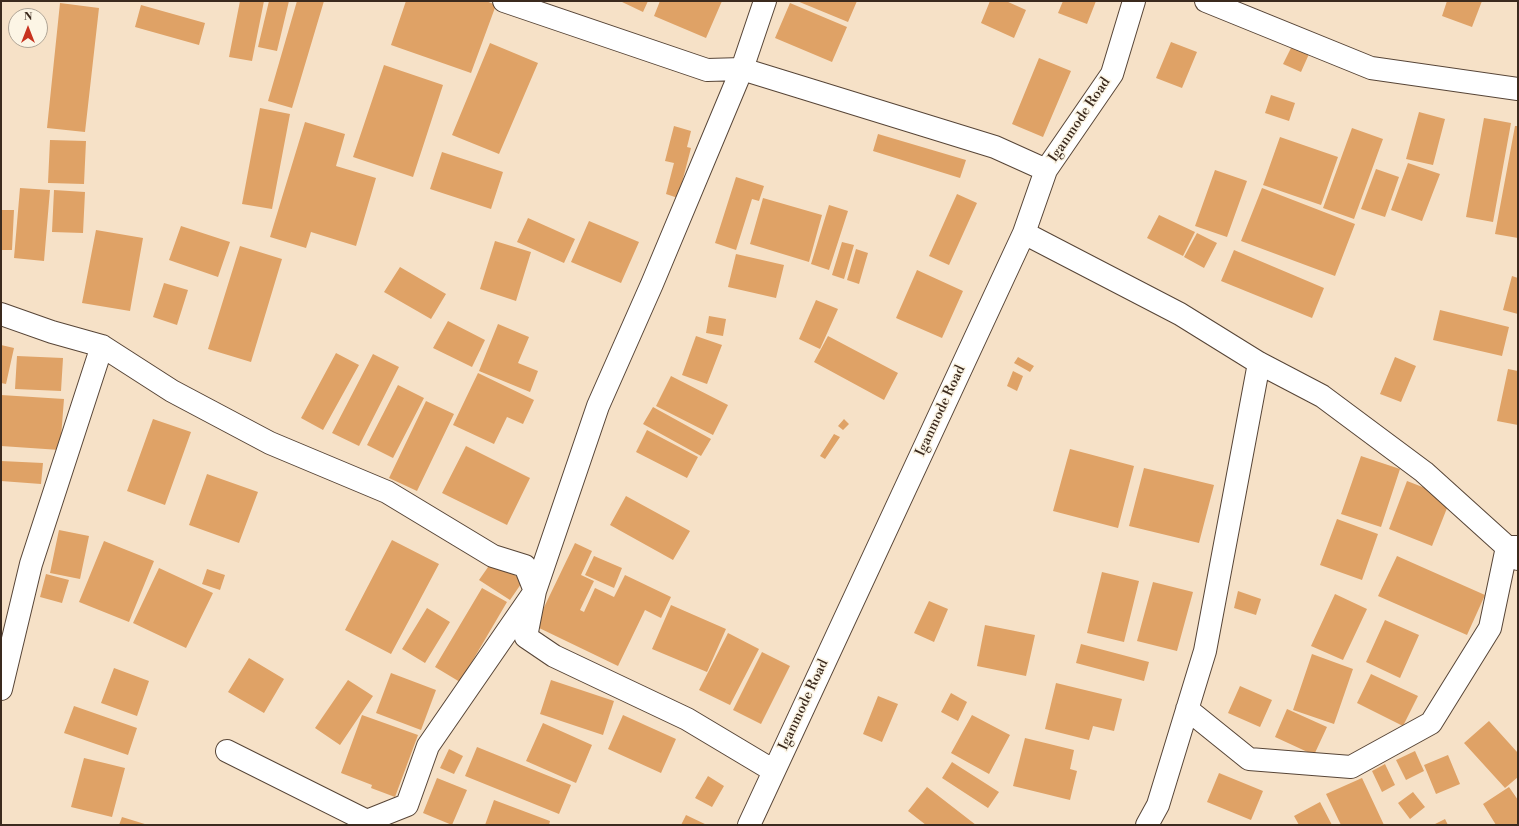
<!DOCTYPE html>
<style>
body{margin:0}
#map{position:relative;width:1519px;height:826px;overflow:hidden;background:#f6e1c7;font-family:"Libre Bodoni",serif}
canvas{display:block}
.frame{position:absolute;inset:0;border:2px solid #3b2a1e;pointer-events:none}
.north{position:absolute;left:8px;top:8px;width:40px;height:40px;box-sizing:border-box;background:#fcf5e5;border:1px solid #afa495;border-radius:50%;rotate:0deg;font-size:11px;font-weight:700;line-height:16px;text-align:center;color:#3b2a1e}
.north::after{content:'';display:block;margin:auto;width:14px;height:18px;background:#c8321e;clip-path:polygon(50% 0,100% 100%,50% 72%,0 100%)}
</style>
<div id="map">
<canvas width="1519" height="826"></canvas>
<div class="frame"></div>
<div class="north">N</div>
</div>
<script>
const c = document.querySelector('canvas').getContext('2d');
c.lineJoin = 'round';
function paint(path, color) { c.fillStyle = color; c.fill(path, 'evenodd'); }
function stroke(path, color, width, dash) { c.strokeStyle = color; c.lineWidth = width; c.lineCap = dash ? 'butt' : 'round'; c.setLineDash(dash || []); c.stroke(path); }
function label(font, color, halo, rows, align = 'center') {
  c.font = font + ' "Libre Bodoni",serif'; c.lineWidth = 3; c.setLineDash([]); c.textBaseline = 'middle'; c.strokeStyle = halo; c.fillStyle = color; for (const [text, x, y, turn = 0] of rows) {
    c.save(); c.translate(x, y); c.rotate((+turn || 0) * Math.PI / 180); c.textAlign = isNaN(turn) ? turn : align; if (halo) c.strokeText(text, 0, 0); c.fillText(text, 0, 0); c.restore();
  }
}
const building = new Path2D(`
 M240,1H264L252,61L229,57Z
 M269,1H289L277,51L258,47Z
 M297,1H324L292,108L268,101Z
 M406,1H486L496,5L471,73L391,45Z
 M620,1H648L643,12Z
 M660,1H722L706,38L654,16Z
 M797,1H857L848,22Z
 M990,1H1006L1026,10L1014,38L981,23Z
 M1063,1H1096L1087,24L1058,13Z
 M1447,1H1482L1472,27L1442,16Z
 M60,3L99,8L85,132L47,128Z
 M790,3L847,27L832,62L775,38Z
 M141,5L205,23L199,45L135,27Z
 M1171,42L1197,52L1182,88L1156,78Z
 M490,43L538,63L499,154L452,135Z
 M1292,46L1309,54L1301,72L1283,64Z
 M1039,58L1071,71L1043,137L1012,124Z
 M384,65L443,85L413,177L353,157Z
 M1271,95L1295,103L1289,121L1265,113Z
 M260,108L290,114L272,209L242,204Z
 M1419,112L1445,119L1433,165L1406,159Z
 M1484,118L1511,123L1493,222L1466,217Z
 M305,122L345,134L336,166L376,178L356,246L311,232L306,248L270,237Z
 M674,126L691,131L687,147L691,148L678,198L666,194L674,163L665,161Z
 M1515,126H1518V238L1495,234Z
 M1352,128L1383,139L1354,219L1323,208Z
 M878,134L966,160L960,178L873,151Z
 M1280,137L1338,157L1321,205L1263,185Z
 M50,140L86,141L84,184L48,183Z
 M442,152L503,172L491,209L430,189Z
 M1408,163L1440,174L1422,221L1391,210Z
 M1376,169L1399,177L1385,217L1361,209Z
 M1215,170L1247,181L1227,237L1195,226Z
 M736,177L764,186L759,201L752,199L736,250L715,243Z
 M20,188L50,190L44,261L14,258Z
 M1262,188L1355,224L1335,276L1241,241Z
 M54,190L85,192L83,233L52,232Z
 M957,194L977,203L949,265L929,256Z
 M763,198L822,215L809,262L750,244Z
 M829,205L848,211L829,270L811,264Z
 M1,210H14L12,250H1Z
 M1159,215L1195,232L1183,256L1147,238Z
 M528,218L575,239L564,263L517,242Z
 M589,221L639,242L621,283L571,262Z
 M181,226L230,242L218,277L169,260Z
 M96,230L143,238L130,311L82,303Z
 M1197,233L1217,243L1204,268L1184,257Z
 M495,241L531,252L516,301L480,289Z
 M842,242L854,245L844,279L832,275Z
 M240,246L282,259L251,362L208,349Z
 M856,249L868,253L859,284L847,280Z
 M1234,250L1324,288L1312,318L1221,281Z
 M736,254L784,265L776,298L728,287Z
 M400,267L446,294L431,319L384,292Z
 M917,270L963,291L942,338L896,318Z
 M1512,276L1518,278V314L1503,310Z
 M164,283L188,290L177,325L153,317Z
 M816,300L838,309L820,349L799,339Z
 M1440,310L1509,327L1502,356L1433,340Z
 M709,316L726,319L723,336L706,333Z
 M448,321L485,340L472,367L433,348Z
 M498,324L529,337L518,363L538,371L530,392L479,371Z
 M696,336L722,345L707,384L682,375Z
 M828,336L898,373L884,400L814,362Z
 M1,345L14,348L6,384L1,383Z
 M336,353L359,365L323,430L301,418Z
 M373,354L399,367L359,446L332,433Z
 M17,356L63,358L61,391L15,389Z
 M1018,357L1034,366L1030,372L1014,363Z
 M1395,357L1416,366L1401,402L1380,394Z
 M1508,369L1518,371V425L1497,421Z
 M1013,371L1023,376L1017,391L1007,386Z
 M478,373L534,400L523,424L507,417L494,444L453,425Z
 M671,376L728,405L713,435L656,406Z
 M398,385L424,398L393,458L367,445Z
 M1,395L64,399L60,450L1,446Z
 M426,401L454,414L417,491L389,478Z
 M653,407L711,439L701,456L643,424Z
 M153,419L191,432L165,505L127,491Z
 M844,419L849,424L843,430L838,426Z
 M647,430L698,457L687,478L636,452Z
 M834,434L840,437L825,459L820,456Z
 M466,446L530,478L507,525L442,493Z
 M1070,449L1134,466L1118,528L1053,511Z
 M1361,456L1400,469L1381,527L1341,514Z
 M1,461L43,463L41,484L1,481Z
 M1144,468L1214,485L1199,543L1129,526Z
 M207,474L258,492L239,543L189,525Z
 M1407,481L1451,498L1432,546L1389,529Z
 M626,496L690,531L673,560L610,525Z
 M1337,519L1378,534L1362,580L1320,565Z
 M59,530L89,536L80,579L50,573Z
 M392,540L439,564L391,654L345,630Z
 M104,541L154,561L129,622L79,602Z
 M575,543L592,551L581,575L594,581L580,610L584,612L595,588L614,597L625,575L671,597L661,618L645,610L618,666L535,626Z
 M594,556L622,568L614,588L585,575Z
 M1397,556L1485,595L1467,635L1378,596Z
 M493,560L523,581L510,600L479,580Z
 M159,568L213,593L186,648L133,623Z
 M207,569L225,575L220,590L202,584Z
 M1102,572L1139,581L1124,642L1087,633Z
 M46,574L69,580L62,603L40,597Z
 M1153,582L1193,592L1177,651L1137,641Z
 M482,588L507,602L460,682L435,667Z
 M1238,591L1261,599L1256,615L1234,608Z
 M1335,594L1367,609L1343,660L1311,646Z
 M929,601L948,609L934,642L914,633Z
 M671,605L726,629L707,672L652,649Z
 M427,608L450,622L425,663L402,649Z
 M1385,620L1419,635L1400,678L1366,662Z
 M985,625L1035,635L1026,676L977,666Z
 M728,633L759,649L730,705L699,690Z
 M1081,644L1149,662L1144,681L1076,663Z
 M762,652L790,666L761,724L733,710Z
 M1312,654L1353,669L1334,724L1293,710Z
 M249,658L284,679L264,713L228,692Z
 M114,668L149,681L137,716L101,703Z
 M391,673L436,690L421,730L376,713Z
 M1371,674L1418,696L1403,726L1357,703Z
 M348,680L373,696L340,745L315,728Z
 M551,680L614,701L603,735L540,714Z
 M1056,683L1122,699L1114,731L1093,726L1089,740L1045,729Z
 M1240,686L1272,700L1260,727L1228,713Z
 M951,693L967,702L958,721L941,712Z
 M878,696L898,704L882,742L863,734Z
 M74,706L137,728L128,755L64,733Z
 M1287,709L1327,727L1314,755L1275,737Z
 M362,715L418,735L395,797L371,788L372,785L341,773Z
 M623,715L676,739L661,773L608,749Z
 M972,715L1010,735L989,774L951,753Z
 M1489,721L1518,753V777L1505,788L1464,743Z
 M543,723L592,745L576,783L526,761Z
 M1025,738L1074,750L1070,769L1077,771L1070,800L1013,786Z
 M477,747L571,785L559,814L465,776Z
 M449,749L463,756L454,774L440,768Z
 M1415,751L1424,771L1406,780L1396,760Z
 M1448,755L1460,784L1436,794L1424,765Z
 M84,758L125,768L112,817L71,807Z
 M952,762L999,792L988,808L942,778Z
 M1385,764L1395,785L1382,792L1372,771Z
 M1219,773L1263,791L1251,820L1207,802Z
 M708,776L724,786L712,807L695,798Z
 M437,778L467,790L452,825L423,813Z
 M1362,778L1384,825H1341L1326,794Z
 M927,787L976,825H926L908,811Z
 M1509,787L1518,800V823L1515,825H1496L1483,804Z
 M1413,792L1425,807L1410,819L1398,803Z
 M494,800L550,821L549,825H485Z
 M1320,802L1332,825H1299L1294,816Z
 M686,815L707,825H681Z
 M122,817L148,825H119Z
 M1445,819L1448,825H1433Z`);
const minor = new Path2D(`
 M504,1L707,70L742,69L995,147L1046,170
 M1206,1L1371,68L1518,89
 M1024,233L1180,314L1259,363L1322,396L1424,472L1507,547L1518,559
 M1,314L52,332L102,346L172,391L270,443L387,492L493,556L525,566L535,591L526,637L554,656L687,719L774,771
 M1,689L31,564L102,346
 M1187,709L1249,759L1351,767L1431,723L1490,628L1507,547H1517
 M227,751L375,825
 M367,821L407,805L428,746L535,591L598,406L652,284L742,69L765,1
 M749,825L1024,233L1046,170L1112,74L1134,1
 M1147,825L1158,805L1205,651L1259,363`);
const streetNames = [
 ["Iganmode Road",1080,120,-56],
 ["Iganmode Road",941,411,-65],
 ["Iganmode Road",804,705,-65]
];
paint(building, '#dfa266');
stroke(minor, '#574537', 24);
stroke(minor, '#fff', 22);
label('14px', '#3b2a1e', '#fcf5e5', streetNames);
</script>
